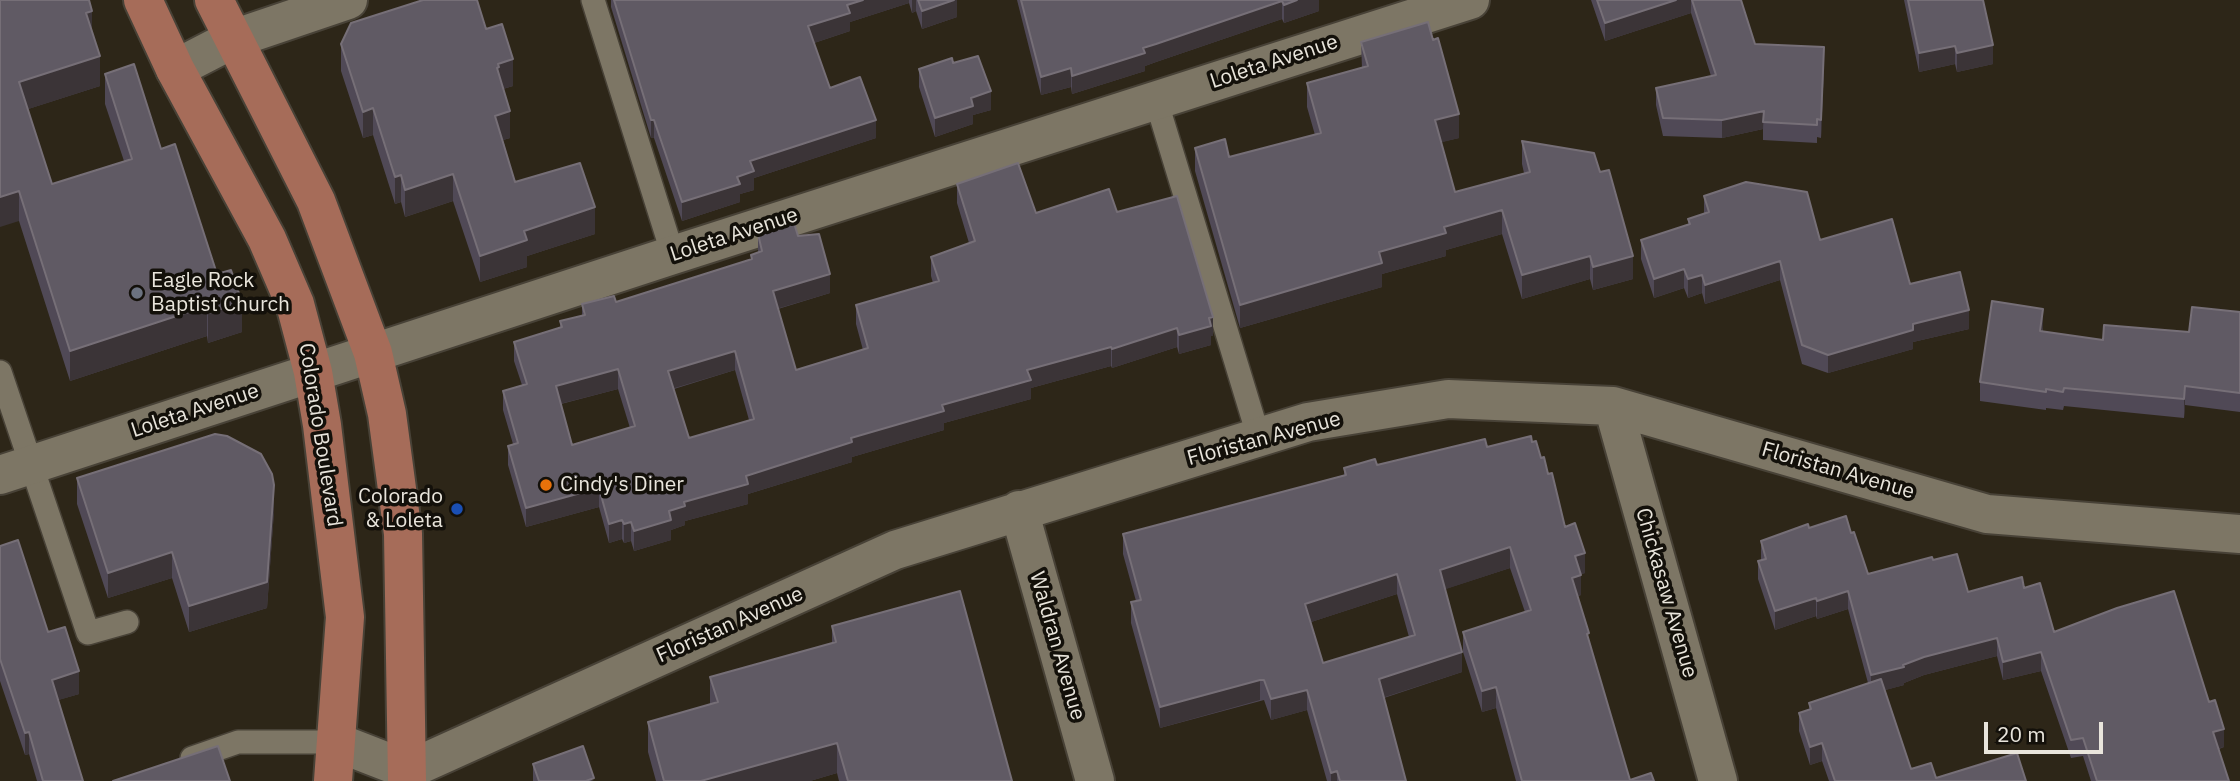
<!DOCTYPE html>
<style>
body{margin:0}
#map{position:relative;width:2240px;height:781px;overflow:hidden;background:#2d2618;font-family:"IBM Plex Sans",sans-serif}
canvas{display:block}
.scale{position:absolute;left:1984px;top:722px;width:119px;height:32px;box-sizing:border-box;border:4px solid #e9e5dc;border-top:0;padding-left:9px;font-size:21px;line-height:24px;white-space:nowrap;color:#e9e5dc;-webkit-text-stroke:5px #13100a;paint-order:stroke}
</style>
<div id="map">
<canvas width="2240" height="781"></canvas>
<div class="scale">20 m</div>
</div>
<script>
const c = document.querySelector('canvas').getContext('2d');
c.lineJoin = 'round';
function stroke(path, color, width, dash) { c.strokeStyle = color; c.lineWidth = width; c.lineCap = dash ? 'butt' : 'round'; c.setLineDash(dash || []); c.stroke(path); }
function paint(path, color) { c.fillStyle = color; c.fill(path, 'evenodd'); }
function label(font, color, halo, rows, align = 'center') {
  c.font = font + ' "IBM Plex Sans",sans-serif'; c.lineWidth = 7; c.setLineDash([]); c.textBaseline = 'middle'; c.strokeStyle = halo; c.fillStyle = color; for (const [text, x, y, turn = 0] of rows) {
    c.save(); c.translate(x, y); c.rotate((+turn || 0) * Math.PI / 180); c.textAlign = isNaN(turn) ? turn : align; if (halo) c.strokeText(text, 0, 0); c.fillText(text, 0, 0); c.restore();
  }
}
const service = new Path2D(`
 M593,0L673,255
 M1156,100L1259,438
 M0,372L88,633L127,622
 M192,758L238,742H336`);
const minor = new Path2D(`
 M175,69L233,39L348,0
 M1613,406L1718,781
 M0,475L673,255L1470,0
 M1019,510L1095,781
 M336,742L408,770L895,550L1308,422L1448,399L1613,406L1987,514L2240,534`);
const primary = new Path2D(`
 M143,0L175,69L267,239L295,304L313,372L322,425L345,617L333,781
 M214,0L316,201L373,353L387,414L403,534L407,781`);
const wall = new Path2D(`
 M0,0L92,32L100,86L28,109L52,184L124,161L105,104V74L161,149L242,332L208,343L207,336L70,381L19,221Z
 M611,0H957V17L922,29L916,11L912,13L909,3L850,22V31L814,43L830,88L876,138L754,178V190L740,194V202L682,221L654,138H651L611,7Z
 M1017,0H1319V11L1284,23L1282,19L1156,62L1145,66V71L1072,94L1071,87L1041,95Z
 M1591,0H1741L1755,44L1824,65L1821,138L1817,137V143L1763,140V129L1722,138L1663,136L1656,105V88L1711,76L1691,13L1605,41Z
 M1904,0H1983L1993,64L1957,72L1955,64L1919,72Z
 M486,29L513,86L503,89L510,138L503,140L515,182L595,234L527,256V267L480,282L453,201L405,217L401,202L395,204L373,135L363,138L341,71V44Z
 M1361,42L1459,138L1441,142L1455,192L1524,173L1522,164V141L1600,172L1633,279L1593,290L1590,279L1522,299L1502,234L1446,250V256L1382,274V287L1240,328L1195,171V148L1229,157L1315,135L1307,107V83L1362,68Z
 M953,63L991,110L973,115V124L935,137L919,87V69Z
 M957,184L1036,213L1117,212L1213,336H1211V345L1179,354L1177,347L1112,368L1111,366L1031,388V399L944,423V430L852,457V462L748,494V504L685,521V525L671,530V540L634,551L631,541L624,543L622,539L609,543L599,507L526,527L508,465V446L513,444L503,410V391L522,385L514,361V342L560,328V321L582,316V304L616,302L751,260V255L758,252V234L798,236L830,293L778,309L796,370L863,350L856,324V305L933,283L931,276V257L969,243L957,203ZM735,370L749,420L689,438L674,389ZM618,389L630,428L572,445L561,404Z
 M1704,196L1820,240L1910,284L1969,329L1913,342V349L1828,373L1802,364L1780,280L1705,304L1702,293L1688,298L1684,288L1654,298L1641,259V240L1688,225V219L1704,214Z
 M2240,312V412L2185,405L2184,418L2064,406L2063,410L2046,408V410L1980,401V382L2043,327V331L2103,340L2189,332Z
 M1532,442L1548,474L1565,527L1585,573L1581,574V595L1578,596L1589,641L1630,780L1654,781H1516L1496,708L1482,712L1463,652V632L1525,612L1510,568L1445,589L1462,672L1384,698L1406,781H1327L1307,710L1271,720L1264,700L1160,728L1131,623V602L1136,601L1123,554V534L1344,475V468L1377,465L1487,447ZM1397,594L1409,637L1323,663L1311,622Z
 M77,478L274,511L267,608L189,632L172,578L108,598L77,504Z
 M1809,528L1851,533L1868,574L1933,560L1968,592L2024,588L2054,632L2209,702L2224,747L2219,749L2229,781H2091L2083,756L2071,758L2041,671L2003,680L1997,656L1924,675L1904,683V685L1885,690L1911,769L1936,778L2026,781H1829L1822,761L1810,765L1799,731V713L1809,710V703L1868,683L1848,609L1817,619L1816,616L1775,630L1758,579V561L1761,560V541Z
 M0,546L48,632L79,694L58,700L83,781H37L29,754L25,755L0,681Z
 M832,626L1012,781H839L837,773L810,781H656L648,752V722L710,704V677L832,644Z
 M533,764L594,781H533Z`);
const shadedWall = new Path2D(`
 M863,0H909V3L850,22V31L808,45V26L847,5Z
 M912,0H916V11L912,13Z
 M954,0H957V17L922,29V11Z
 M1297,0H1319V11L1284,23V5Z
 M1676,0H1691V13L1605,41V23Z
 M1282,1V19L1156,62L1145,66V71L1072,94V76L1143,48Z
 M92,11V41L86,13Z
 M1993,45V64L1957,72V53Z
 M1955,46V64L1919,72V53Z
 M1824,47V65L1821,138V120Z
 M100,56V86L19,112V82Z
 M513,59V86L499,90L497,68L498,64Z
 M1071,68V87L1041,95V77Z
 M991,91V110L973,115V124L935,137V118L971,98Z
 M373,108V135L363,138V112Z
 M510,111V138L495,142V116Z
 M1764,111L1763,129L1722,138V120Z
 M1459,114V138L1435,144V120Z
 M651,120H654V138H651Z
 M876,120V138L754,178V190L740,194V202L682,221V202L737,177L750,161Z
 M453,174V201L405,217V190Z
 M401,175V202L395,204V177Z
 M19,191V221L0,227V197Z
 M595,207V234L527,256V267L480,282V256L524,231Z
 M1502,210V234L1446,250V256L1382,274V287L1240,328V305L1444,227Z
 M1590,256V279L1522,299V275Z
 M1633,256V279L1593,290V267Z
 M1780,261V280L1705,304V285Z
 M1684,269V288L1654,298V279Z
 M830,274V293L773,310V291Z
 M1702,275V293L1688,298V279Z
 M242,302V332L208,343V313Z
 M207,306V336L70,381V351Z
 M2043,309V327L2040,350V331Z
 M1969,310V329L1913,342V324Z
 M1213,317V336H1211V345L1179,354V335Z
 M1177,328V347L1112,368V349Z
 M1913,330V349L1828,373V355Z
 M1111,347V366L1031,388V399L944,423V430L852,457V462L748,494V504L685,521V525L671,530V540L634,551V531L684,502L746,476L942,405L1027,370Z
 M735,351V370L668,390V371Z
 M618,369V389L556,405V386Z
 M2185,386V405L2184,418V399Z
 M274,485V511L267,608L189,632V606Z
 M599,488V507L526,527V508Z
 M622,520V539L609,543V524Z
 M631,522V541L624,543V524Z
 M1510,547V568L1440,591V570Z
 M172,552V578L108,598V573Z
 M1585,553V573L1575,576V556Z
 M1397,574V594L1305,624V604Z
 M1581,575V595L1572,598V578Z
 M1848,591V609L1817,619V601Z
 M1816,598V616L1775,630V611Z
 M1997,638V656L1924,675L1904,683V685L1871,694V675L1924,657Z
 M1462,652V672L1379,699V679Z
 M2041,652V671L2003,680V662Z
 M79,671V694L52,702V680Z
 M1260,680V700L1160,728V707Z
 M1496,687V708L1482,712V691Z
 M1307,690V710L1271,720V699Z
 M2224,729V747L2213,750V732Z
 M29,732V754L25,755V733Z
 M837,743V773L810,781H701Z
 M1822,743V761L1810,765V747Z
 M1337,771V781H1331V773Z`);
const building = new Path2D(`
 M0,0H89L92,11L86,13L100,56L19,82L52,184L132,159L105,74L134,64L161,149L175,144L217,274L231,270L242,302L208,313L207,306L70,351L19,191L0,197Z
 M423,0H477L486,29L502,24L513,59L498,64L499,67L497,68L510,111L495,116L515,182L580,163L595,207L524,231L527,240L480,256L453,174L405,190L401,175L395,177L373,108L363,112L341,44L351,23Z
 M614,0H863L847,5L850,13L808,26L830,88L860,77L876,120L750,161L754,171L737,177L740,184L682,202L654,120H651Z
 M918,0H954L922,11Z
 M1021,0H1297L1284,5L1282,1L1156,44L1143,48L1145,53L1072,76L1071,68L1041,77Z
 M1597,0H1676L1605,23Z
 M1692,0H1741L1755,44L1824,47L1821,120L1817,119V125L1763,122L1764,111L1722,120L1663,118L1656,88L1716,75Z
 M1908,0H1983L1993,45L1957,53L1955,46L1919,53Z
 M1428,22L1433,40L1438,38L1459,114L1435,120L1455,192L1530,172L1522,141L1594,153L1600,172L1609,170L1633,256L1593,267L1590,256L1522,275L1502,210L1444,227L1446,233L1379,252L1382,263L1240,305L1195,148L1225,139L1229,157L1321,133L1307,83L1368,66L1361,42Z
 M978,56L991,91L971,98L973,106L935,118L919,69L952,58L953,63Z
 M1018,163L1036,213L1109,189L1117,212L1177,196L1213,317L1209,318L1211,326L1179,335L1177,328L1112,349L1111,347L1027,370L1031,380L942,405L944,411L851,438L852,442L746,476L748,484L684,502L685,506L669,511L671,520L634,531L631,522L624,524L622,520L609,524L599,488L526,508L508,446L518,443L503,391L527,384L514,342L562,327L560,321L585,315L582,304L614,296L616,302L752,259L751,255L762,251L758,234L794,223L798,236L819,234L830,274L773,291L796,370L868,348L856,305L939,281L931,257L975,241L957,184ZM735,351L754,419L689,438L668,371ZM618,369L635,426L572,445L556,386Z
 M1746,182L1807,192L1820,240L1892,219L1910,284L1960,272L1969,310L1913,324V330L1828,355L1802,345L1780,261L1705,285L1702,275L1688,279L1684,269L1654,279L1641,240L1690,224L1688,219L1709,212L1704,196Z
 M1992,301L2043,309L2040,331L2103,340L2104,325L2189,332L2192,307L2240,312V393L2185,386L2184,399L2064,388L2063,392L2046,389V392L1980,382Z
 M215,434L227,436L261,454L272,474L274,485L267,582L189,606L172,552L108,573L77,478Z
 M1531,436L1532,442L1536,441L1541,458L1544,457L1548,474L1552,473L1565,527L1575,523L1585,553L1575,556L1581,575L1572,578L1589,633L1587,634L1630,780L1651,773L1654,781H1522L1496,687L1482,691L1463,632L1531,610L1510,547L1440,570L1462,652L1379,679L1406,781H1340L1337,771L1331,773L1307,690L1271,699L1264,680H1260L1160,707L1131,602L1141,600L1123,534L1346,475L1344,468L1375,459L1377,465L1485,439L1487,447ZM1397,574L1415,635L1323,663L1305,604Z
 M1846,516L1851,533L1854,532L1868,574L1932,557L1933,560L1957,554L1968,592L2022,577L2024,588L2040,583L2054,632L2117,608L2174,591L2209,702L2215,700L2224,729L2213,732L2229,781H2097L2083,738L2071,740L2041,652L2003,662L1997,638L1924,657L1903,665L1904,667L1871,675L1848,591L1817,601L1816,598L1775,611L1758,561L1766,559L1761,541L1808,524L1809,528Z
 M18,540L48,632L65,627L79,671L52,680L83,781H43L29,732L25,733L0,659V546Z
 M960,591L1012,781H848L837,743L701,781H664L648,722L718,702L710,677L836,642L832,626Z
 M1881,679L1911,769L1931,763L1936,778L2017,753L2026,781H1835L1822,743L1810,747L1799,713L1811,709L1809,703Z
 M218,746L230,781H113Z
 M583,746L594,778L586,781H539L533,764Z`);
const markers = [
 [137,293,7,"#6b7280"],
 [546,485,7,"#e8710a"],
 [457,509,7,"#1a4fb4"]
];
const streetNames = [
 ["Loleta Avenue",1274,62,-18],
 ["Loleta Avenue",734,235,-18],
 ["Loleta Avenue",195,411,-18],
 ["Colorado Boulevard",320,435,81],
 ["Floristan Avenue",1264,439,-15],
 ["Floristan Avenue",1838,471,16],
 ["Chickasaw Avenue",1666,593,74],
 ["Floristan Avenue",730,625,-24],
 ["Waldran Avenue",1057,646,74]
];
const poiNames = [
 ["Eagle Rock",151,281],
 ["Baptist Church",151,305],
 ["Cindy's Diner",560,485],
 ["Colorado",443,497,"right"],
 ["& Loleta",443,521,"right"]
];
stroke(service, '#484237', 26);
stroke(minor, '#484237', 42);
stroke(primary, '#484237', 42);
stroke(service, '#7d7665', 23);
stroke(minor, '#7d7665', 38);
stroke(primary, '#a66c59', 38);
paint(wall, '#504956');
paint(shadedWall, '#3b3437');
paint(building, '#605a64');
stroke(building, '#766f77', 2);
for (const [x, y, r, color] of markers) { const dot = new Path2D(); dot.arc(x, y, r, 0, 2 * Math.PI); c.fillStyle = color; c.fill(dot); stroke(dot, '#13100a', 2.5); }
label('21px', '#e9e5dc', '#13100a', streetNames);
label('21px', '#e9e5dc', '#13100a', poiNames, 'left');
</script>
